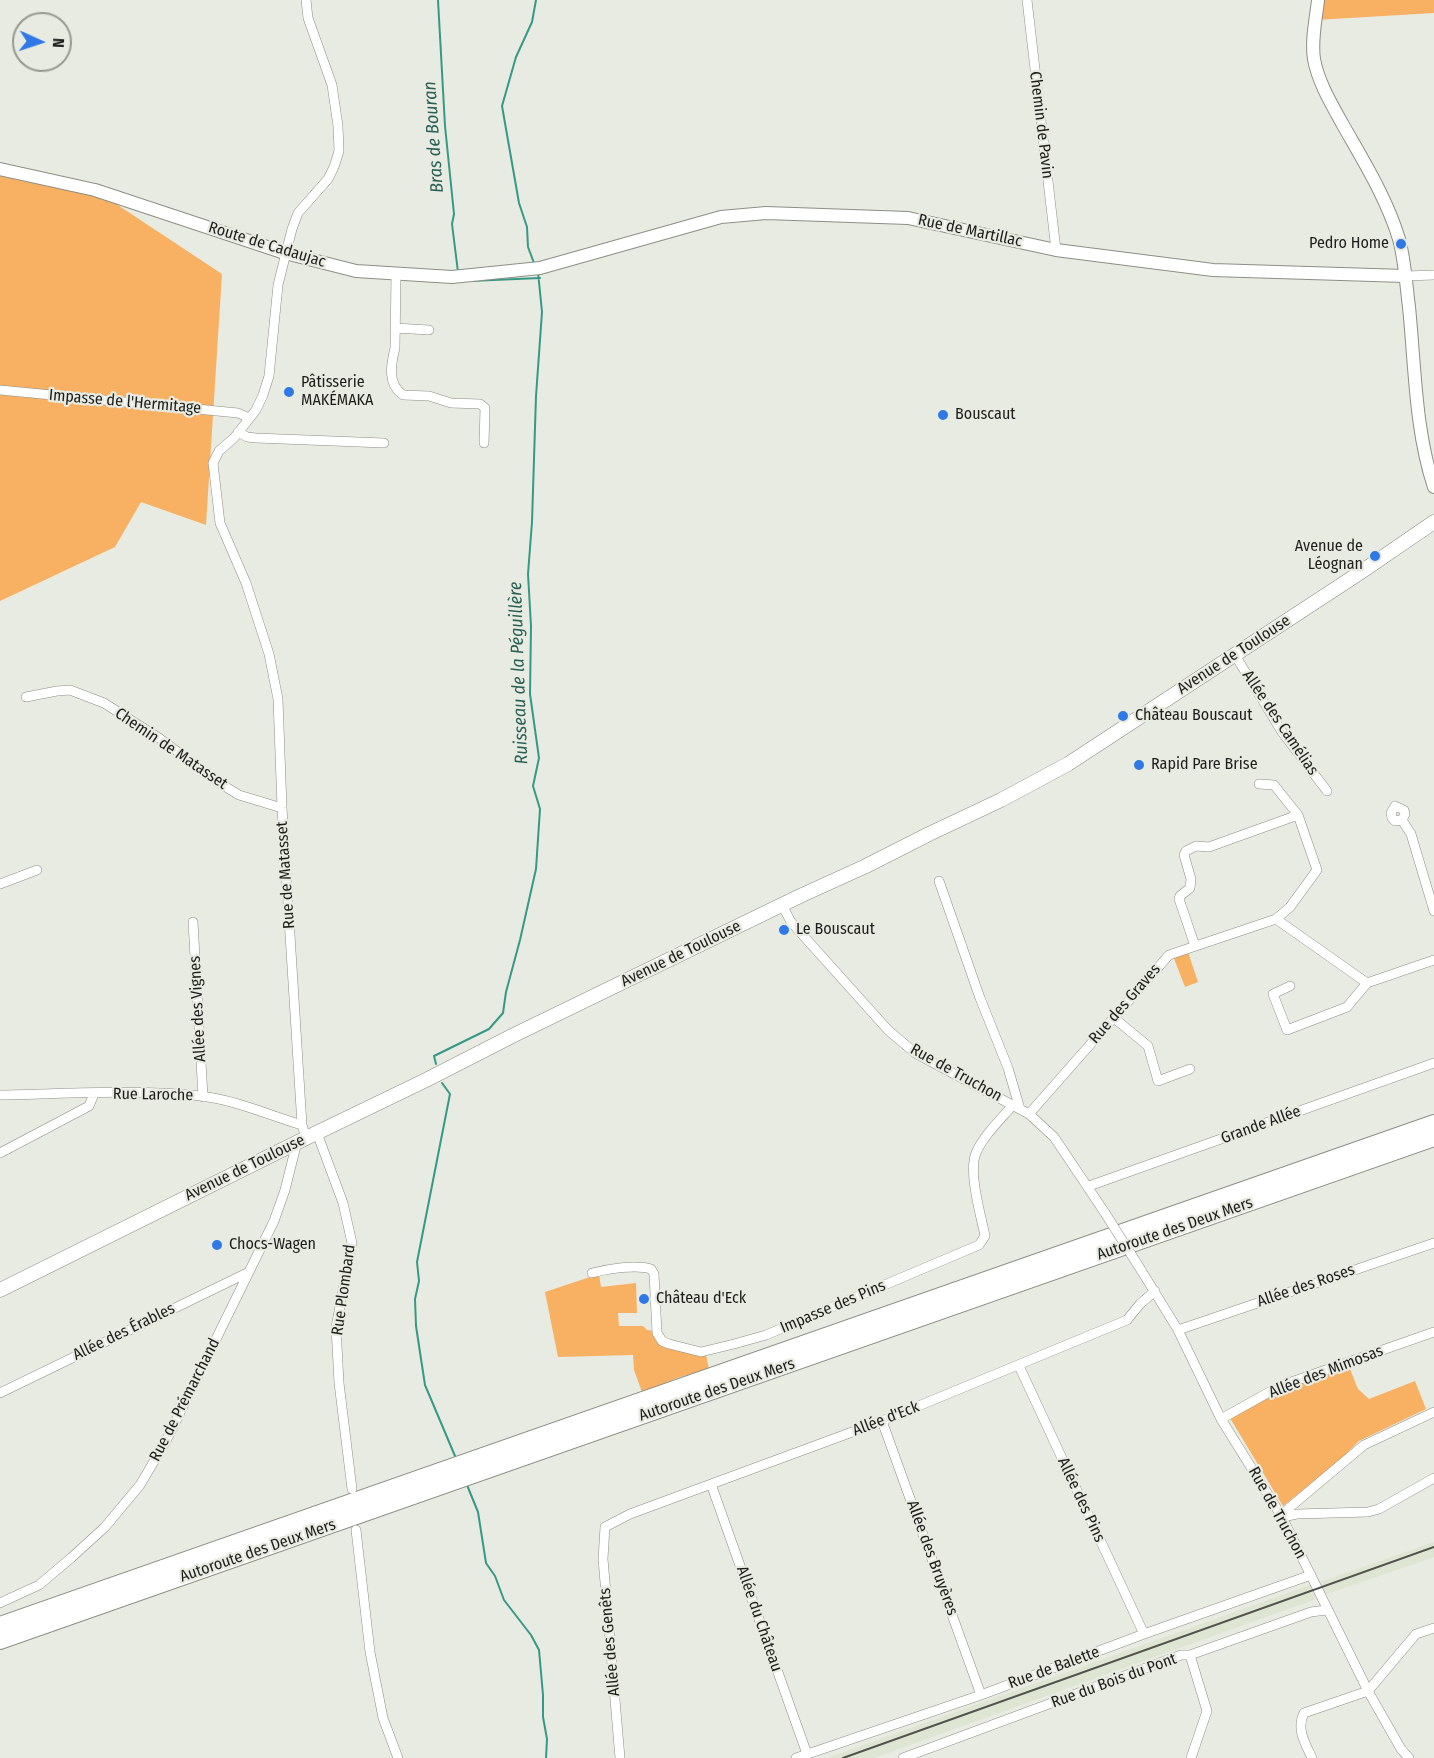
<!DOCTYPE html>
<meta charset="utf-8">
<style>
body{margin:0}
#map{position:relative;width:1434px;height:1758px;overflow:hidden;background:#e8ebe1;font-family:"Fira Sans Condensed",sans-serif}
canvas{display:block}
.north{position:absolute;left:12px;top:12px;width:60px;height:60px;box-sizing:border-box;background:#e8ebe1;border:2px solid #979992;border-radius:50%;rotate:93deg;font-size:16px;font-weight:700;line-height:24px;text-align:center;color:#1d1e1b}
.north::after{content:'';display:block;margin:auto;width:21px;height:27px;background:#2e79e6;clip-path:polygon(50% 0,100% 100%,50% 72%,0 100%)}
</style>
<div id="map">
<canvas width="1434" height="1758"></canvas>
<div class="north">N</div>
</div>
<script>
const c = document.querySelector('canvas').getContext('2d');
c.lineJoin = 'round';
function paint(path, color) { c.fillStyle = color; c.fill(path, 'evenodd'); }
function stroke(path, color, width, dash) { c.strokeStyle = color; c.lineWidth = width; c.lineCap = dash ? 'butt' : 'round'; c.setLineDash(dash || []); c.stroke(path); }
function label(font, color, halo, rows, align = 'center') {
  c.font = font + ' "Fira Sans Condensed",sans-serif'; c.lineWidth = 4.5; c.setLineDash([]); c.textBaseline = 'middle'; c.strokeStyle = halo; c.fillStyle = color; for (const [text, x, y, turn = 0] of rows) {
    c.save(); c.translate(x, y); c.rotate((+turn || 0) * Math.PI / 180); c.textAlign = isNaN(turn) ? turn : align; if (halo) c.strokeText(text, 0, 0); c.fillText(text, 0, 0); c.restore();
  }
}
const built = new Path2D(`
 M1434,1542V1557L1324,1595L1320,1582Z
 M1310,1585L1316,1599L874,1758H827Z`);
const green = new Path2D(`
 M1318,0H1434V13L1316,20Z
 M0,169L95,190L222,274L206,525L141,502L115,547L0,601Z
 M1188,952L1198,982L1185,987L1173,956Z
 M599,1274L601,1287L636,1283L637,1313H618L619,1326H643L647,1330L655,1331L660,1345L673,1349L706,1355L709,1369L680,1377L642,1392L634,1370L633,1355L558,1357L545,1292Z
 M1348,1364L1358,1389L1369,1399L1415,1381L1426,1409L1359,1441L1337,1463L1283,1506L1230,1418L1283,1387Z`);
const stream = new Path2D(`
 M438,0L445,126L454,214L452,224L458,272
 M534,263L528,247L527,227L519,203L502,106L516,57L532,22L536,0
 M470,281L540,278
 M436,1064L434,1056L489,1029L503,1013L506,992L520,940L536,869L540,809L533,786L539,758L530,694L531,626L528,574L532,522L536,396L542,312L538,272
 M442,1083L450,1094L417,1262L419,1281L415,1299L416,1326L425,1385L455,1456
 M467,1485L478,1512L486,1563L495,1576L504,1600L531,1635L539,1650L543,1695V1717L547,1739L546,1758`);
const street = new Path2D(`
 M1027,0L1056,250
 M396,274L395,348C391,364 387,384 403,395L429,396L451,403L480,404L485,408L484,443
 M1405,276L1434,275
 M395,328L429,330
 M0,390L238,413L249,418
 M238,432L247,437L256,438L384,443
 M1235,655L1282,732L1327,791
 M26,697L57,691L70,690L104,703L159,738L221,784L239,795L282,808
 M1259,784L1274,785L1298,815L1317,870L1290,907L1276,919
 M1402,820L1405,814L1404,810L1395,806L1391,813L1392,818L1395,821L1402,820L1411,834L1434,911
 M939,881L980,998L1008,1068L1020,1109
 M0,884L37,870
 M782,905L791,922L888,1030L915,1053L1029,1114L1054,1137L1105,1213
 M193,922L203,1097
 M1195,946L1179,899L1180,896L1190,888L1191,879L1184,855L1186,851L1196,846L1209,847L1298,815
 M1290,986L1273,994L1287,1030L1347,1007L1367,983
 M1114,1018L1148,1046L1158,1081L1190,1069
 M0,1095C66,1094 135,1089 201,1096C235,1100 269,1115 302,1125
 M1029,1114L1169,955L1276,919L1367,983L1434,960
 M317,1133L343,1203L352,1243L336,1327L339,1383L352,1489
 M306,1138L302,1125L282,808L278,699L269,654L246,583L220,523L213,463L219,451L234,438L256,410L263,395L269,376L278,285L292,229L298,213L328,179L334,167L339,151L338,126L332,85L308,18L306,0
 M0,1153L89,1106L94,1094
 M1089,1186L1434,1063
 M1141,1270L1178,1330L1221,1419L1282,1517L1368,1691L1401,1749L1409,1758
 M592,1273C607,1269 636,1264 651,1269L654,1274L657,1333L662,1341L669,1344L701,1352L734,1344L766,1335L979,1245L985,1236C981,1216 968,1172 976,1153C983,1136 1001,1119 1013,1105
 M1178,1330L1434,1243
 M1019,1366L1144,1634
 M0,1393L249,1272
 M1221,1419L1280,1386L1434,1332
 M882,1421L981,1695
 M711,1484L807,1754
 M1282,1517L1289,1508L1364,1445L1434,1412
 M1282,1517L1297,1514L1368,1512L1379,1509L1434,1478
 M356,1530L370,1652L383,1718L398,1758
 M0,1603L39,1585L71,1558L105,1527L140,1485L166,1441L274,1221L285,1190L297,1142
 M1190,1655L1207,1711L1191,1758
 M620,1758L603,1559L605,1527L630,1514L882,1421L1127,1320L1140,1304L1155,1291
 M796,1758L981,1695L1144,1634L1311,1575
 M903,1758L1181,1655H1190L1311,1612L1326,1610
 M1312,1758C1305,1743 1296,1729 1304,1713L1368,1691L1416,1634L1434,1628`);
const secondary = new Path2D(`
 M1318,0C1316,19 1311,40 1314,59C1318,82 1332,105 1343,125C1364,162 1387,199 1399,239C1405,261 1406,284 1409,307C1415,366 1415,430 1434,487
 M0,169L95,190L285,253L356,271L452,277L540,268L721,217L766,213L908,218L1056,250L1213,270L1405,276`);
const primary = new Path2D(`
 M0,1290L306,1138L426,1080L514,1035L800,896L866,866L929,834L1001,800L1068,764L1361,572L1434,522`);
const highway = new Path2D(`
 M0,1625L1434,1123
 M0,1641L1434,1138`);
const rail = new Path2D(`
 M843,1758L1434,1547`);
const streetBridge = new Path2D(`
 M1105,1213L1141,1270`);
const markers = [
 [1401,244,6,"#2e79e6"],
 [289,392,6,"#2e79e6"],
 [943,415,6,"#2e79e6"],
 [1375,556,6,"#2e79e6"],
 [1123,716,6,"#2e79e6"],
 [1139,765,6,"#2e79e6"],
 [784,930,6,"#2e79e6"],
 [217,1245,6,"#2e79e6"],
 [644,1299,6,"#2e79e6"]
];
const streetNames = [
 ["Chemin de Pavin",1041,125,83],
 ["Rue de Martillac",970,231,12],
 ["Route de Cadaujac",267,245,17],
 ["Impasse de l'Hermitage",125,402,5],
 ["Avenue de Toulouse",1234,655,-33],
 ["Allée des Camélias",1280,723,56],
 ["Chemin de Matasset",171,749,34],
 ["Rue de Matasset",286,875,-94],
 ["Avenue de Toulouse",681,954,-26],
 ["Rue des Graves",1125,1004,-49],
 ["Allée des Vignes",198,1009,-93],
 ["Rue de Truchon",956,1073,29],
 ["Rue Laroche",153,1095,1],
 ["Grande Allée",1261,1125,-20],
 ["Avenue de Toulouse",245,1168,-26],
 ["Autoroute des Deux Mers",1175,1229,-19],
 ["Allée des Roses",1306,1286,-19],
 ["Rue Plombard",344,1290,-82],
 ["Impasse des Pins",833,1307,-23],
 ["Allée des Érables",124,1332,-26],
 ["Allée des Mimosas",1326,1372,-21],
 ["Autoroute des Deux Mers",717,1390,-19],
 ["Rue de Prémarchand",185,1400,-63],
 ["Allée d'Eck",886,1419,-21],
 ["Allée des Pins",1081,1500,65],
 ["Rue de Truchon",1277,1513,61],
 ["Autoroute des Deux Mers",258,1551,-19],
 ["Allée des Bruyères",932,1558,70],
 ["Allée du Château",759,1619,71],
 ["Allée des Genêts",610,1642,-95],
 ["Rue de Balette",1054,1668,-20],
 ["Rue du Bois du Pont",1114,1681,-20]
];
const poiNames = [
 ["Pedro Home",1389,244,"right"],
 ["Pâtisserie",301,383],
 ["MAKÉMAKA",301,401],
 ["Bouscaut",955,415],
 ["Avenue de",1363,547,"right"],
 ["Léognan",1363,565,"right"],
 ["Château Bouscaut",1135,716],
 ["Rapid Pare Brise",1151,765],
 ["Le Bouscaut",796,930],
 ["Chocs-Wagen",229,1245],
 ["Château d'Eck",656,1299]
];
const waterNames = [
 ["Bras de Bouran",434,137,-94],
 ["Ruisseau de la Péguillère",519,673,-92]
];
paint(built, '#dfe5d3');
paint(green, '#f8b162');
stroke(stream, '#369985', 2);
stroke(street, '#8c8f85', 10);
stroke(secondary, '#8c8f85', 14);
stroke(primary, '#8c8f85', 15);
stroke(highway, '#8c8f85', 18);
stroke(street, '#fff', 9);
stroke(secondary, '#fff', 12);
stroke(primary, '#fff', 14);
stroke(highway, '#fff', 16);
stroke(rail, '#51524d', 2);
stroke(streetBridge, '#8c8f85', 10, []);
stroke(streetBridge, '#fff', 9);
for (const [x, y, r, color] of markers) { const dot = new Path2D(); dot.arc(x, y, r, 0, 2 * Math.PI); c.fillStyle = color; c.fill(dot); stroke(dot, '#e8ebe1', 2); }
label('16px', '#1d1e1b', '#e8ebe1', streetNames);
label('16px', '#1d1e1b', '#e8ebe1', poiNames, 'left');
label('italic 18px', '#296154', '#e8ebe1', waterNames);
</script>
